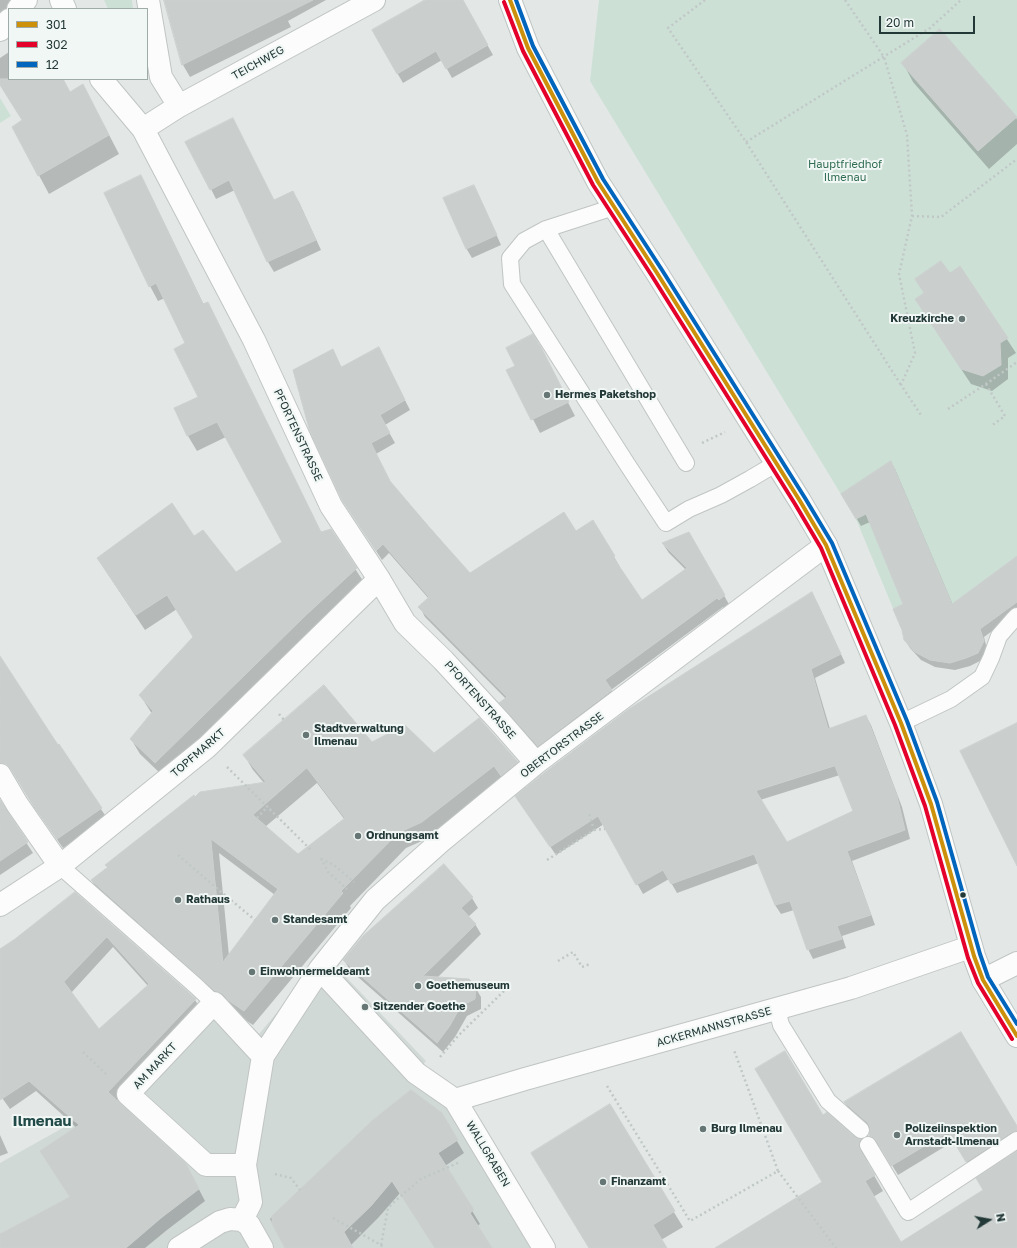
<!DOCTYPE html>
<style>
body{margin:0}
#map{position:relative;width:1017px;height:1248px;overflow:hidden;background:#e3e8e7;font-family:"Golos Text",sans-serif}
canvas{display:block}
.legend{position:absolute;left:8px;top:8px;width:140px;height:72px;box-sizing:border-box;background:#f1f7f5;border:1px solid #9eaba9;margin:0;padding:5px 7px;list-style:none;font-size:12px;color:#223937}
.legend li{display:flex;align-items:center;gap:8px;height:20px}
.legend b{width:20px;border:1px solid #9eaba9}
.north{position:absolute;left:969px;top:1200px;width:40px;height:40px;-webkit-text-stroke:3px #f1f7f5;paint-order:stroke;rotate:79deg;font-size:11px;font-weight:700;line-height:16px;text-align:center;color:#223937}
.north::after{content:'';display:block;margin:auto;width:14px;height:18px;background:#223937;clip-path:polygon(50% 0,100% 100%,50% 72%,0 100%)}
.scale{position:absolute;left:879px;top:16px;width:96px;height:18px;box-sizing:border-box;border:2px solid #223937;border-top:0;padding-left:5px;font-size:12px;line-height:14px;white-space:nowrap;color:#223937;-webkit-text-stroke:3px #f1f7f5;paint-order:stroke}
</style>
<div id="map">
<canvas width="1017" height="1248"></canvas>
<ul class="legend">
<li><b style="height:5px;background:#cc900b"></b>301</li>
<li><b style="height:5px;background:#e4002b"></b>302</li>
<li><b style="height:5px;background:#0065bd"></b>12</li>
</ul>
<div class="north">N</div>
<div class="scale">20 m</div>
</div>
<script>
const c = document.querySelector('canvas').getContext('2d');
c.lineJoin = 'round';
function paint(path, color) { c.fillStyle = color; c.fill(path, 'evenodd'); }
function stroke(path, color, width, dash) { c.strokeStyle = color; c.lineWidth = width; c.lineCap = dash ? 'butt' : 'round'; c.setLineDash(dash || []); c.stroke(path); }
function label(font, color, halo, rows, align = 'center') {
  c.font = font + ' "Golos Text",sans-serif'; c.lineWidth = 4; c.setLineDash([]); c.textBaseline = 'middle'; c.strokeStyle = halo; c.fillStyle = color; for (const [text, x, y, turn = 0] of rows) {
    c.save(); c.translate(x, y); c.rotate((+turn || 0) * Math.PI / 180); c.textAlign = isNaN(turn) ? turn : align; if (halo) c.strokeText(text, 0, 0); c.fillText(text, 0, 0); c.restore();
  }
}
const built = new Path2D(`
 M325,955L426,1061L411,1079L450,1109L532,1248H0V1163L120,1096L210,992L259,1034Z`);
const green = new Path2D(`
 M104,0H132L133,9H108Z
 M599,0H1017V556L944,610L902,630L856,519L590,81Z
 M0,98L11,116L0,123Z`);
const shadow = new Path2D(`
 M0,0H29L0,32Z
 M165,0H326L288,21L291,27L190,77L183,65Z
 M427,0H462L493,55L452,78L442,60L403,83L373,31Z
 M9,52V79H63L70,93L93,104L119,154L49,194L13,127L23,121L0,84V58Z
 M903,63L1016,117L1017,120V144L989,169L913,82Z
 M232,119L274,201L293,192L299,202L321,250L274,272L268,262L235,190L216,199L211,189Z
 M474,186L479,196L501,245L472,258L466,248Z
 M149,192L204,305L321,533L330,530L365,584L164,777L140,754L131,739L152,714L140,695L194,637L177,609L145,630L107,573L98,558L194,537L236,574L283,542L226,437L197,451L188,436L175,409L199,397L187,344L165,298L158,301L150,286Z
 M960,268L1016,353L1008,358V379L992,391L971,384L925,314L950,275Z
 M541,350L575,416L540,433L508,370Z
 M333,351L342,368L384,359L410,410L385,425L395,443L376,454L391,483L470,574L575,533L593,521L620,567L619,568L642,601L686,570L669,553L663,544L688,533L730,606L725,610L723,607L611,690L617,701L544,755L506,713L501,703L506,699L425,617L420,607L429,599L389,553L382,560L349,510Z
 M891,462L895,469L953,605L1017,557V613L984,637L987,649L982,660L970,666L955,670L935,667L921,660L910,648L905,640V604L870,522L861,526L842,494Z
 M817,602L845,663L815,678L830,729L866,716L871,725L902,807L910,839L852,861L875,925L842,936L846,948L813,959L808,949L794,910L781,914L775,905L759,863L677,893L669,879L643,894L604,824L556,855L516,797ZM840,775L854,812L787,844L760,800Z
 M0,661L107,818L63,848L34,807L0,751Z
 M372,744L434,754L517,762L526,777L431,837L406,848L350,906L351,908L253,1025L238,1015L101,896L92,881L108,868L106,865L195,799L264,783L253,770L244,755ZM317,783L345,820L298,855L265,827ZM219,853L275,895L229,956Z
 M3,807L33,853L0,875V809Z
 M444,866L472,898L478,908L468,917L475,924L481,934L437,978L475,987L481,997V1009L467,1016L455,1037L443,1052L350,970L344,960Z
 M75,894L195,1000L202,1011L116,1101L192,1176L205,1201L167,1230L145,1248H0V1236L70,1197L77,1128L36,1091L10,1109L0,1095V950L15,940ZM113,947L148,986L99,1031L71,993Z
 M845,1103L1017,1128V1142L973,1171L954,1141L898,1175L883,1150L880,1147L875,1145L870,1136L871,1130L851,1112Z
 M609,1106L683,1227L661,1240L665,1248H590Z
 M441,1114L464,1153L445,1166L480,1224L477,1226L491,1248H435L400,1193L378,1218L351,1245L352,1248H286L270,1219L374,1121Z
 M823,1116L854,1138L860,1140L869,1155L867,1160L868,1165L883,1191L873,1197L868,1248H717L824,1183Z
 M0,1135L8,1153L0,1156Z`);
const building = new Path2D(`
 M164,0H313L182,65Z
 M425,0H463L488,45L446,69L436,51L397,74L372,30Z
 M940,29L1017,117L978,151L901,63Z
 M0,79H63L70,92L83,84L109,135L38,176L12,127L22,120L0,85Z
 M233,118L274,200L293,191L316,240L267,262L229,180L210,190L185,142Z
 M141,175L203,304L208,302L321,532L331,529L357,568L305,616L155,763L130,739L153,711L139,695L193,637L167,595L136,615L97,558L172,503L194,536L203,530L236,572L282,542L217,422L187,436L174,408L198,397L174,349L185,343L156,283L149,287L104,193Z
 M474,185L497,235L466,249L443,198Z
 M941,261L950,273L960,266L1008,338L1000,343L1001,365L983,376L961,369L915,299L924,293L915,279Z
 M533,334L542,349L569,402L531,420L506,370L515,366L506,348Z
 M379,347L405,400L380,415L390,433L371,443L390,481L429,527L470,573L564,512L576,531L593,520L615,556L613,557L642,600L687,568L662,543L689,532L725,595L719,600L717,598L605,680L612,690L538,746L499,703L507,697L418,607L429,597L383,544L376,551L342,500L310,432L293,370L333,349L341,367Z
 M891,461L952,604L1017,556V602L980,629L984,641L978,653L966,658L950,663L930,660L915,652L904,640L902,630L893,609L903,604L866,514L856,519L841,494Z
 M812,592L841,654L811,669L828,729L866,715L897,796L905,830L847,851L871,915L837,926L842,939L807,950L790,901L775,905L754,854L671,884L663,870L636,885L598,816L550,847L515,796L544,773L629,709ZM835,766L853,811L787,842L756,791Z
 M0,656L58,745L59,744L102,808L57,839L28,797L11,769L6,764L0,763Z
 M324,685L372,742L405,725L434,753L479,718L518,762L501,776L494,766L422,822L398,833L341,891L343,893L244,1011L228,1000L223,994L214,990L91,880L108,867L105,865L194,795L195,797L200,792L266,782L243,755ZM307,768L345,818L298,854L253,815ZM211,839L278,889L223,962Z
 M1017,723V866L960,751Z
 M0,800L28,842L0,861Z
 M444,864L473,897L461,908L476,924L423,976L469,979L476,986L475,999L461,1006L449,1027L437,1043L343,960L363,936Z
 M75,892L196,999L108,1092L186,1164L199,1189L161,1218L126,1248H0V1234L70,1197L40,1151L79,1125L29,1081L0,1100V949L15,939ZM107,937L149,984L99,1029L64,982Z
 M961,1032L1017,1126V1131L1012,1132L966,1162L948,1132L891,1166L876,1140L873,1137L869,1136L870,1131V1127L868,1123L844,1102Z
 M785,1051L823,1115L827,1112L855,1137L861,1139L859,1145L860,1150L875,1175L865,1181L901,1242L983,1190L976,1178L1017,1151V1248H715L822,1182L755,1069Z
 M411,1090L442,1113L458,1140L438,1153L474,1210L470,1213L492,1248H435L392,1181L371,1206L344,1232L353,1248H285L272,1224V1216L373,1120Z
 M610,1104L675,1211L653,1225L667,1248H589L531,1153Z`);
const path = new Path2D(`
 M705,0L668,28L746,142L901,385
 M845,0L884,57L907,135L912,216L899,274L915,353L901,385L921,415
 M746,142L930,28L961,0
 M912,216L941,217L1017,159
 M986,384L1005,416L991,426
 M948,409L986,384L1017,362
 M702,443L725,432
 M279,714L284,720
 M227,767L312,851
 M257,818L268,806
 M594,830L605,829
 M178,855L220,891L255,920
 M321,858L328,872L347,889
 M321,859L334,865L354,882
 M547,860L594,830L589,813
 M558,961L573,952L582,967L590,964
 M83,1052L107,1075
 M440,1057L458,1036L505,990
 M607,1086L690,1221L778,1171L734,1050
 M778,1171L836,1248
 M275,1174L291,1178L300,1190
 M333,1218L381,1245L384,1248
 M381,1245L388,1208L395,1201L421,1179L460,1162`);
const service = new Path2D(`
 M614,207L546,229L524,241L510,258L512,284L627,464L666,523L689,509L721,495L750,479L777,463
 M546,229L686,463
 M901,723L951,699L982,677L991,658L999,636L1013,620L1017,616
 M60,866L196,986L214,1003
 M777,1009L781,1025L828,1101L861,1130
 M868,1145L908,1212L1017,1140`);
const minor = new Path2D(`
 M61,0L65,9
 M148,0L161,77L179,106
 M18,9L26,0
 M0,30L9,20
 M101,79L143,129L254,340L331,506L379,579L405,623L443,660L501,723L536,763
 M143,129L179,106L374,0
 M0,775L17,804L60,866
 M0,905L60,866L207,747L379,579
 M320,969L416,1073L455,1100L544,1248
 M983,980L1017,963
 M455,1100L525,1079L851,988L970,947
 M245,1165H206L128,1094L214,1003L263,1056
 M242,1220L251,1202L245,1165L263,1056L320,969L375,900L440,842L536,763L826,545
 M242,1220L249,1225L262,1248
 M179,1248L220,1222L230,1219L242,1220`);
const secondary = new Path2D(`
 M510,0L528,48L598,182L657,273L800,501L826,545L901,723L931,804L974,956L983,980L1017,1036`);
const bus1 = new Path2D(`
 M510,0L528,48L598,182L657,273L800,501L826,545L901,723L931,804L974,956L983,980L1017,1036`);
const bus2 = new Path2D(`
 M504,2L523,51L593,185L652,276L795,504L821,548L895,725L925,806L968,958L978,983L1012,1039`);
const bus3 = new Path2D(`
 M516,0L533,46L603,179L662,270L805,498L832,543L907,721L937,802L980,954L988,977L1017,1024`);
const markers = [
 [962,319,4,"#667675"],
 [547,395,4,"#667675"],
 [306,735,4,"#667675"],
 [358,836,4,"#667675"],
 [963,895,3.5,"#223937"],
 [178,900,4,"#667675"],
 [275,920,4,"#667675"],
 [252,972,4,"#667675"],
 [418,986,4,"#667675"],
 [365,1007,4,"#667675"],
 [703,1129,4,"#667675"],
 [897,1135,4,"#667675"],
 [603,1182,4,"#667675"]
];
const streetNames = [
 ["TEICHWEG",258,63,-29],
 ["PFORTENSTRASSE",298,435,65],
 ["PFORTENSTRASSE",480,700,48],
 ["OBERTORSTRASSE",562,745,-37],
 ["TOPFMARKT",198,753,-41],
 ["ACKERMANNSTRASSE",714,1027,-16],
 ["AM MARKT",155,1066,-47],
 ["WALLGRABEN",488,1154,59]
];
const parkNames = [
 ["Hauptfriedhof",845,165],
 ["Ilmenau",845,178]
];
const poiNames = [
 ["Kreuzkirche",954,319,"right"],
 ["Hermes Paketshop",555,395],
 ["Stadtverwaltung",314,729],
 ["Ilmenau",314,742],
 ["Ordnungsamt",366,836],
 ["Rathaus",186,900],
 ["Standesamt",283,920],
 ["Einwohnermeldeamt",260,972],
 ["Goethemuseum",426,986],
 ["Sitzender Goethe",373,1007],
 ["Burg Ilmenau",711,1129],
 ["Polizeiinspektion",905,1129],
 ["Arnstadt-Ilmenau",905,1142],
 ["Finanzamt",611,1182]
];
const districtNames = [
 ["Ilmenau",42,1121]
];
paint(built, '#d1d9d7');
paint(green, '#cde0d6');
paint(shadow, '#0003');
paint(building, '#cacfce');
stroke(building, '#ccd1d0', 1);
stroke(service, '#c0c5c4', 18);
stroke(minor, '#c0c5c4', 24);
stroke(secondary, '#bfc5c4', 24);
stroke(path, '#c0c8c7', 2.5, [2, 3]);
stroke(service, '#fbfcfb', 16);
stroke(minor, '#fbfcfb', 22);
stroke(secondary, '#fbfcfb', 22);
stroke(bus1, '#cc900b', 4);
stroke(bus2, '#e4002b', 4);
stroke(bus3, '#0065bd', 4);
for (const [x, y, r, color] of markers) { const dot = new Path2D(); dot.arc(x, y, r, 0, 2 * Math.PI); c.fillStyle = color; c.fill(dot); stroke(dot, '#f1f7f5', 1.5); }
label('11px', '#223937', '#f1f7f5', streetNames);
label('11px', '#306d52', '#f1f7f5', parkNames);
label('bold 11px', '#223937', '#f1f7f5', poiNames, 'left');
label('bold 15px', '#204a47', '#f1f7f5', districtNames);
</script>
